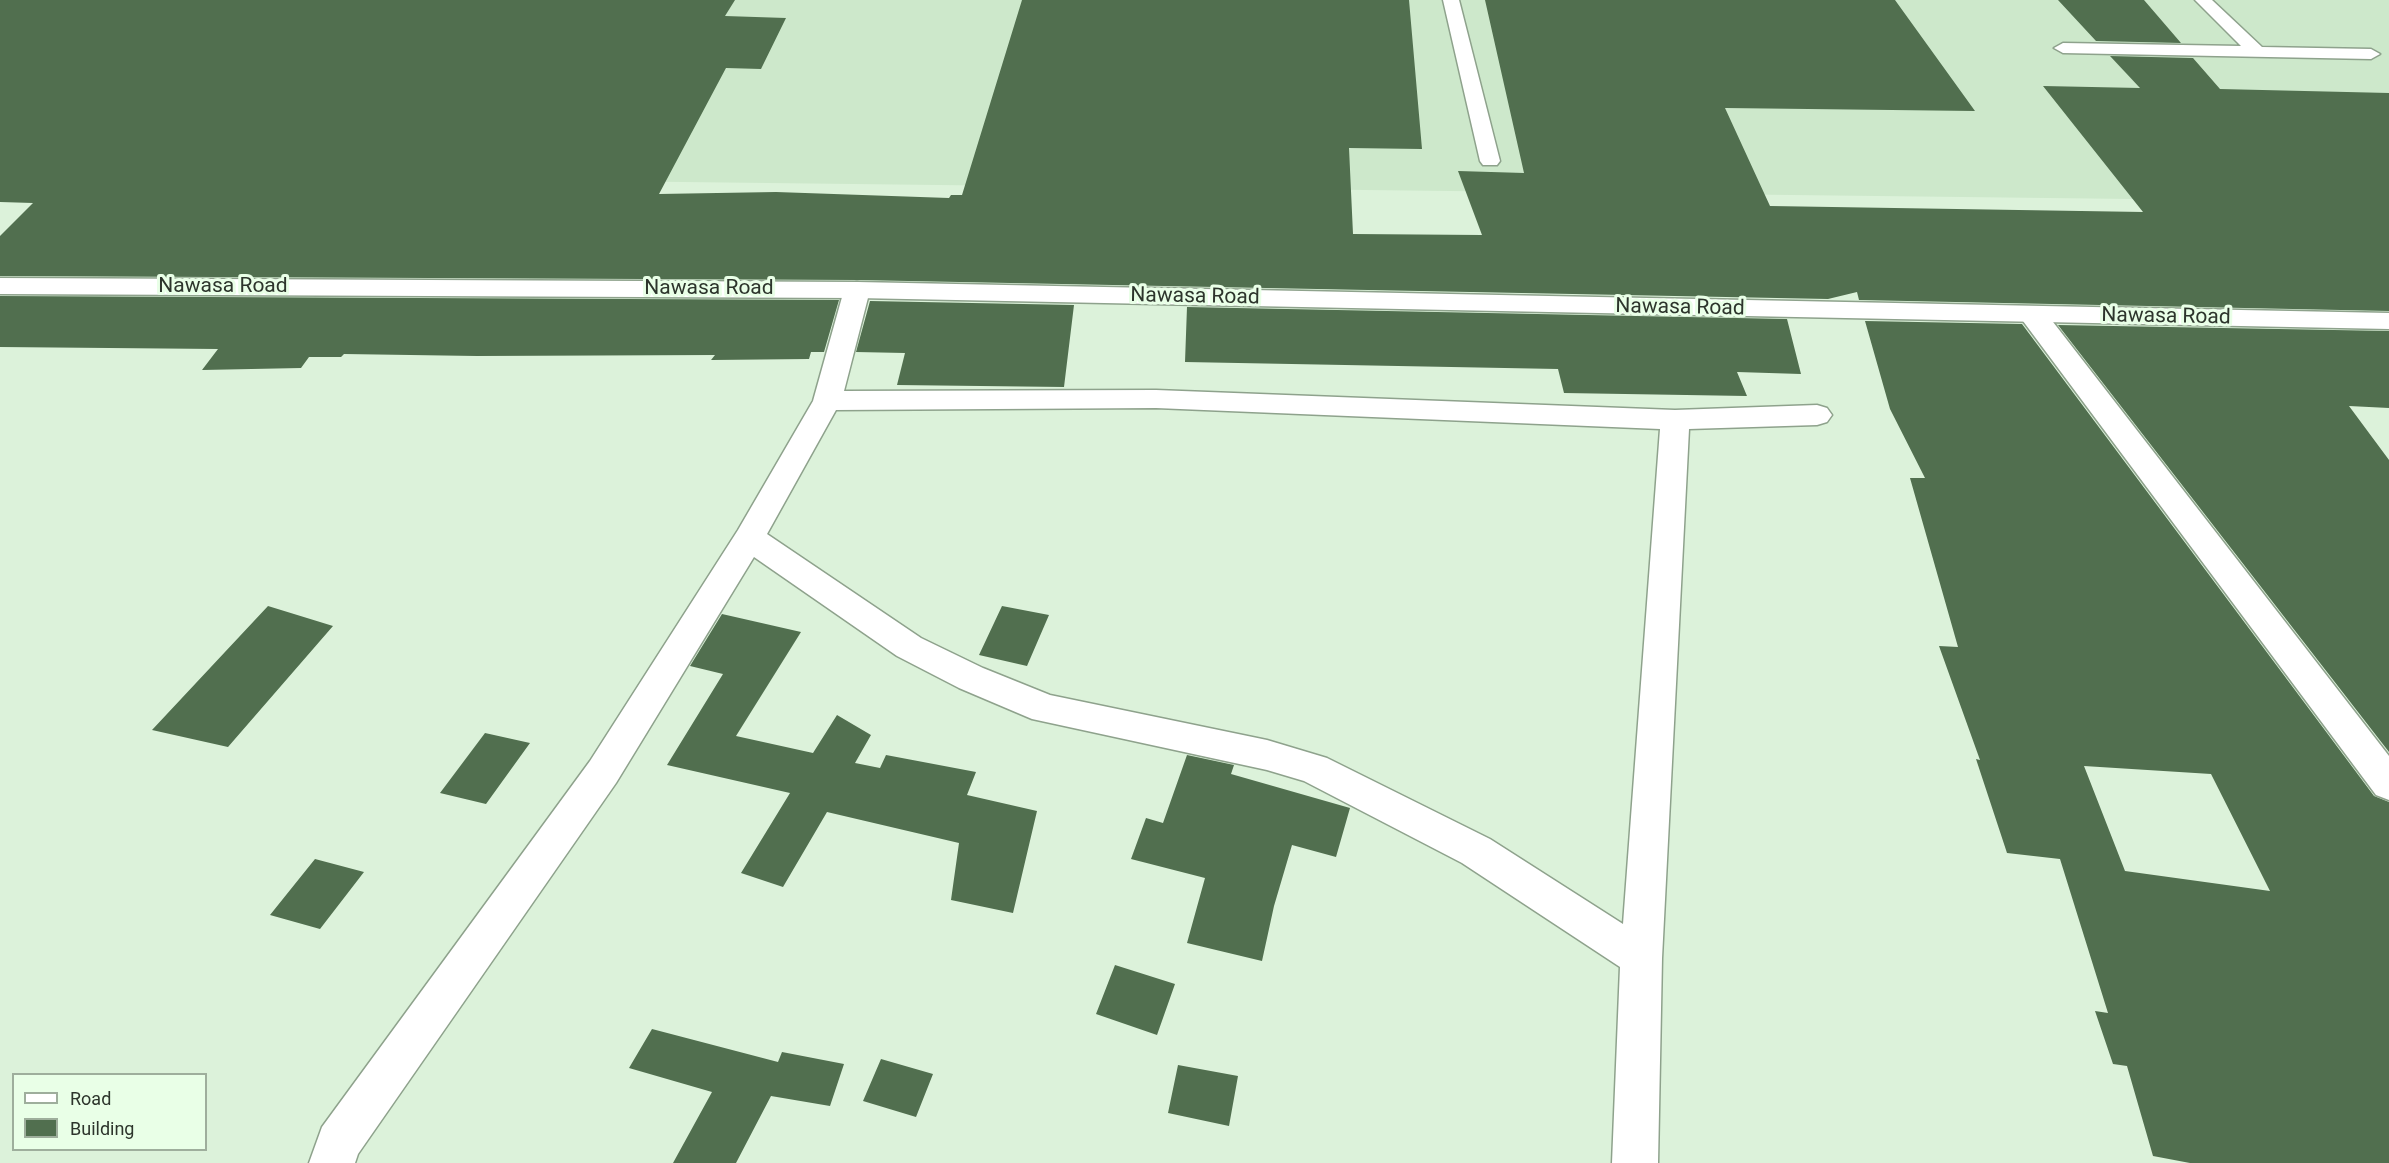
<!DOCTYPE html>
<style>
body{margin:0}
#map{position:relative;width:2389px;height:1163px;overflow:hidden;background:#dcf2da;font-family:Roboto,sans-serif}
canvas{display:block}
.legend{position:absolute;left:12px;top:1073px;width:195px;height:78px;box-sizing:border-box;background:#e9ffe7;border:2px solid #9eae9c;margin:0;padding:8px 10px;list-style:none;font-size:18px;color:#2d352c}
.legend li{display:flex;align-items:center;gap:12px;height:30px}
.legend b{width:30px;border:2px solid #9eae9c}
</style>
<div id="map">
<canvas width="2389" height="1163"></canvas>
<ul class="legend">
<li><b style="height:8px;background:#fff"></b>Road</li>
<li><b style="height:16px;background:#516f4f"></b>Building</li>
</ul>
</div>
<script>
const c = document.querySelector('canvas').getContext('2d');
c.lineJoin = 'round';
function paint(path, color) { c.fillStyle = color; c.fill(path, 'evenodd'); }
function stroke(path, color, width, dash) { c.strokeStyle = color; c.lineWidth = width; c.lineCap = dash ? 'butt' : 'round'; c.setLineDash(dash || []); c.stroke(path); }
function label(font, color, halo, rows, align = 'center') {
  c.font = font + ' Roboto,sans-serif'; c.lineWidth = 6; c.setLineDash([]); c.textBaseline = 'middle'; c.strokeStyle = halo; c.fillStyle = color; for (const [text, x, y, turn = 0] of rows) {
    c.save(); c.translate(x, y); c.rotate((+turn || 0) * Math.PI / 180); c.textAlign = isNaN(turn) ? turn : align; if (halo) c.strokeText(text, 0, 0); c.fillText(text, 0, 0); c.restore();
  }
}
const built = new Path2D(`
 M0,0H2389V202L0,174Z`);
const building = new Path2D(`
 M0,0H735L725,16L786,18L761,69L726,68L659,194L776,192L949,198L951,195H962L1022,0H1409L1422,149L1349,148L1353,234L1482,235L1458,171L1524,173L1485,0H1895L1975,111L1725,108L1770,206L2143,212L2043,86L2140,88L2110,56L2193,58L2220,89L2389,93V311L1859,300L1857,292L1828,299L857,280L0,276V236L33,203L0,202Z
 M2058,0H2144L2181,43L2096,41Z
 M0,296L839,300L824,352H811L809,359L711,360L715,355L477,356L344,354L341,357H309L301,368L202,370L218,349L0,347Z
 M870,301L1074,305L1064,387L897,385L905,353L856,352Z
 M1187,307L1787,319L1801,374L1737,372L1747,396L1564,393L1558,369L1185,362Z
 M1865,321L2022,324L2374,796L2389,802V1163H2190L2153,1156L2127,1066L2113,1064L2095,1011L2108,1013L2060,859L2007,853L1976,759L1980,760L1939,646L1958,647L1910,478H1925L1890,409ZM2084,766L2211,774L2270,891L2125,871Z
 M2058,325L2389,331V408L2349,406L2389,460V752Z
 M268,606L333,626L228,747L152,730Z
 M1002,606L1049,615L1027,666L979,655Z
 M722,614L801,632L736,736L813,753L837,715L871,735L855,763L880,768L886,755L976,772L967,795L1037,811L1013,913L951,900L959,843L827,812L783,887L741,873L790,793L667,765L723,674L690,666Z
 M485,733L530,743L486,804L440,793Z
 M1187,755L1234,765L1231,774L1350,808L1336,857L1292,845L1274,906L1262,961L1187,943L1205,878L1131,859L1146,818L1163,823Z
 M315,859L364,872L320,929L270,915Z
 M1115,965L1175,984L1157,1035L1096,1014Z
 M652,1029L778,1062L782,1052L844,1064L830,1106L771,1096L736,1163H673L712,1092L629,1068Z
 M881,1059L933,1074L916,1117L863,1101Z
 M1178,1065L1238,1076L1229,1126L1168,1113Z`);
const service = new Path2D(`
 M1443,0H1459L1500,161L1497,165H1483L1480,161Z
 M2195,0H2212L2262,47L2371,49L2380,54L2371,59L2063,53L2054,48L2063,43L2241,46Z`);
const minor = new Path2D(`
 M857,282L866,284L870,290L844,391L1156,390L1675,410L1817,405L1827,408L1832,415L1827,422L1817,425L1689,429L1662,958L1658,1163H1612L1620,967L1462,863L1304,781L1267,770L1032,719L959,688L897,656L754,557L616,783L358,1154L355,1163H309L322,1127L590,761L738,530L813,401L844,290L848,284ZM1156,408L1660,429L1623,924L1490,839L1327,758L1267,740L1050,695L983,668L921,638L767,534L836,410Z
 M2033,307L2043,309L2389,756V800L2376,795L2023,321L2019,315L2023,309Z`);
const tertiary = new Path2D(`
 M0,278L857,282L2389,313V329L857,298L0,294Z`);
const streetNames = [
 ["Nawasa Road",223,287],
 ["Nawasa Road",709,289],
 ["Nawasa Road",1195,297,1],
 ["Nawasa Road",1680,308,1],
 ["Nawasa Road",2166,317,1]
];
paint(built, '#cde8cb');
paint(building, '#516f4f');
stroke(service, '#8ea28c', 3);
stroke(minor, '#8ea28c', 3);
stroke(tertiary, '#8ea28c', 3);
paint(service, '#fff');
paint(minor, '#fff');
paint(tertiary, '#fff');
label('21px', '#2d352c', '#e9ffe7', streetNames);
</script>
